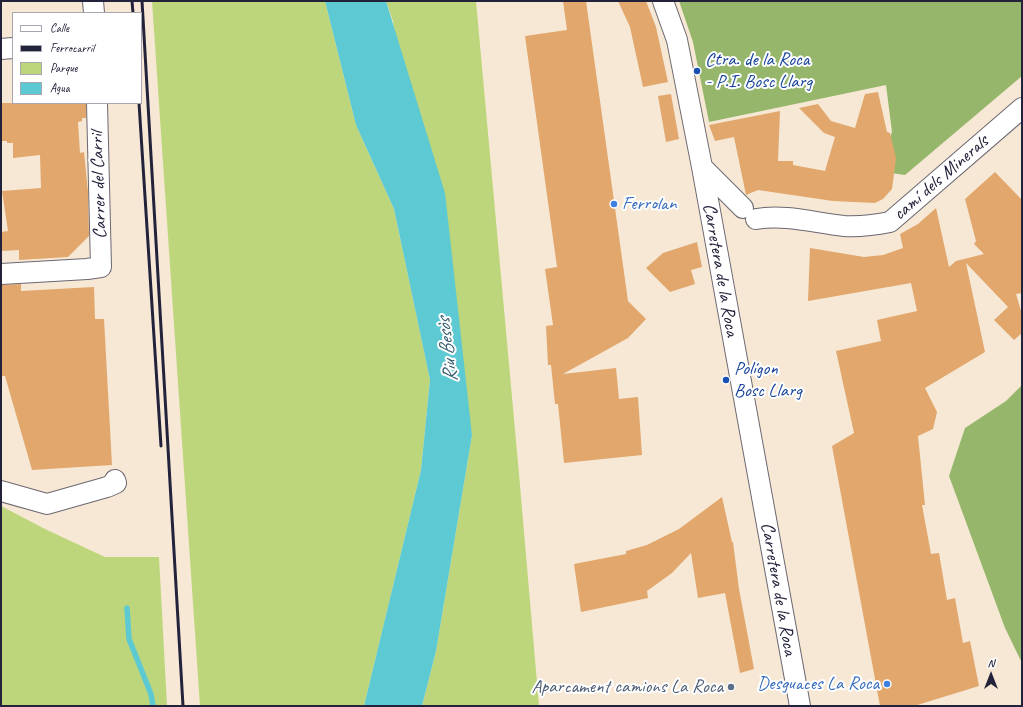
<!DOCTYPE html>
<meta charset="utf-8">
<style>
body{margin:0}
#map{position:relative;width:1023px;height:707px;overflow:hidden;background:#f6e8d4;font-family:Caveat,sans-serif}
canvas{display:block}
.frame{position:absolute;inset:0;border:2px solid #22223b;pointer-events:none}
.legend{position:absolute;left:12px;top:12px;width:130px;height:92px;box-sizing:border-box;background:#fff;border:1px solid #a7a7b1;margin:0;padding:5px 7px;list-style:none;font-size:12px;color:#22223b}
.legend li{display:flex;align-items:center;gap:8px;height:20px}
.legend b{width:20px;border:1px solid #a7a7b1}
.north{position:absolute;left:971px;top:655px;width:40px;height:40px;-webkit-text-stroke:3px #fff;paint-order:stroke;rotate:0deg;font-size:11px;font-weight:700;line-height:16px;text-align:center;color:#22223b}
.north::after{content:'';display:block;margin:auto;width:14px;height:18px;background:#22223b;clip-path:polygon(50% 0,100% 100%,50% 72%,0 100%)}
</style>
<div id="map">
<canvas width="1023" height="707"></canvas>
<div class="frame"></div>
<ul class="legend">
<li><b style="height:5px;background:#fff"></b>Calle</li>
<li><b style="height:5px;background:#22223b"></b>Ferrocarril</li>
<li><b style="height:11px;background:#bdd67b"></b>Parque</li>
<li><b style="height:11px;background:#5dcad3"></b>Agua</li>
</ul>
<div class="north">N</div>
</div>
<script>
const c = document.querySelector('canvas').getContext('2d');
c.lineJoin = 'round';
function paint(path, color) { c.fillStyle = color; c.fill(path, 'evenodd'); }
function stroke(path, color, width, dash) { c.strokeStyle = color; c.lineWidth = width; c.lineCap = dash ? 'butt' : 'round'; c.setLineDash(dash || []); c.stroke(path); }
function label(font, color, halo, rows, align = 'center') {
  c.font = font + ' Caveat,sans-serif'; c.lineWidth = 4; c.setLineDash([]); c.textBaseline = 'middle'; c.strokeStyle = halo; c.fillStyle = color; for (const [text, x, y, turn = 0] of rows) {
    c.save(); c.translate(x, y); c.rotate((+turn || 0) * Math.PI / 180); c.textAlign = isNaN(turn) ? turn : align; if (halo) c.strokeText(text, 0, 0); c.fillText(text, 0, 0); c.restore();
  }
}
const green = new Path2D(`
 M152,1H325L356,125L394,209L430,380L421,470L364,706H200Z
 M386,1H476L519,474L539,706H422L436,651L472,435L393,21Z
 M1,506L47,530L105,557H159L167,706H1Z`);
const forest = new Path2D(`
 M679,1H1022V76L905,175L878,171L892,132L886,85L709,122L693,42Z
 M1022,385V663L1005,628L949,476L965,428L1006,401Z`);
const water = new Path2D(`
 M325,1H386L445,193L472,435L436,651L422,706H364L421,470L430,380L394,209L356,125Z`);
const stream = new Path2D(`
 M127,608L129,639L151,694L153,706`);
const building = new Path2D(`
 M563,1H586L628,301L646,319L628,338L563,374L616,368L619,399L638,397L642,455L564,463L558,404H555L551,365H548L546,326L553,325L545,269L557,267L525,36L567,30Z
 M618,1H646L656,27L668,82L643,87L630,27Z
 M878,92L887,132L890,133L896,158L892,189L883,199L875,203L833,201L758,190L746,195L734,137L715,141L709,125L780,111L778,161H793V165L825,171L835,137L824,133L799,108L818,104L831,121L855,128L865,94Z
 M671,94L679,139L666,142L658,96Z
 M1,103H86V118H82V121L78,122L80,153L84,152L88,192L89,236L68,257L19,260V250L1,251V232L8,231L2,191L41,188L40,155L13,158V143H7V141H1Z
 M995,172L1022,200V293L1016,294L1022,314V333L1014,340L994,320L1008,307L966,263L985,352L925,388L937,412L933,429L918,436L925,505H922L931,554L939,553L947,600L955,598L963,643L970,641L979,686L914,706H880L832,446L854,433L836,351L881,341L877,320L917,311L911,283L808,301L810,248L864,257L883,255L903,248L900,234L918,224L936,208L949,267L956,261L984,254L974,244L976,241L965,199Z
 M697,242L702,267L691,270L695,284L670,292L646,268L663,253Z
 M21,284V291L94,287L95,319H104L112,465L32,470L5,376H1V285Z
 M722,497L732,542H733L739,589L754,669L740,673L725,593L698,598L691,553L672,573L647,591L648,598L581,612L574,564L626,554V551L647,545L679,529Z`);
const minor = new Path2D(`
 M93,1L94,13
 M663,1L677,40L702,167L800,706
 M1,49L13,48
 M702,167L743,208
 M756,219C786,214 815,223 844,226C860,227 875,225 890,222L1022,108
 M1,274L87,269L101,267L97,103
 M1,491L47,504L107,487L116,483L115,480`);
const rail = new Path2D(`
 M132,1L133,13
 M142,1L183,706
 M139,103L161,446`);
const markers = [
 [697,71,4,"#1a4fb4"],
 [614,204,4,"#3f7fe0"],
 [726,380,4,"#1a4fb4"],
 [887,684,4,"#3f7fe0"],
 [731,687,4,"#5c6f8a"]
];
const transitNames = [
 ["Ctra. de la Roca",705,60],
 ["- P.I. Bosc Llarg",705,82],
 ["Polígon",734,369],
 ["Bosc Llarg",734,391]
];
const streetNames = [
 ["camí dels Minerals",941,178,-41],
 ["Carrer del Carril",99,185,-92],
 ["Carretera de la Roca",720,270,80],
 ["Carretera de la Roca",778,589,80]
];
const shopNames = [
 ["Ferrolan",622,204],
 ["Desguaces La Roca",879,684,"right"]
];
const serviceNames = [
 ["Aparcament camions La Roca",723,687]
];
const waterNames = [
 ["Riu Besòs",448,350,-97]
];
paint(green, '#bdd67b');
paint(forest, '#96b76b');
paint(water, '#5dcad3');
stroke(stream, '#5dcad3', 5.5);
paint(building, '#e1a76d');
stroke(minor, '#6c6771', 22);
stroke(minor, '#fff', 20);
stroke(rail, '#22223b', 3);
for (const [x, y, r, color] of markers) { const dot = new Path2D(); dot.arc(x, y, r, 0, 2 * Math.PI); c.fillStyle = color; c.fill(dot); stroke(dot, '#fff', 1.5); }
label('19px', '#164399', '#fff', transitNames, 'left');
label('19px', '#22223b', '#fff', streetNames);
label('19px', '#366cbe', '#fff', shopNames, 'left');
label('19px', '#4e5e75', '#fff', serviceNames, 'right');
label('italic 20px', '#375d70', '#fff', waterNames);
</script>
